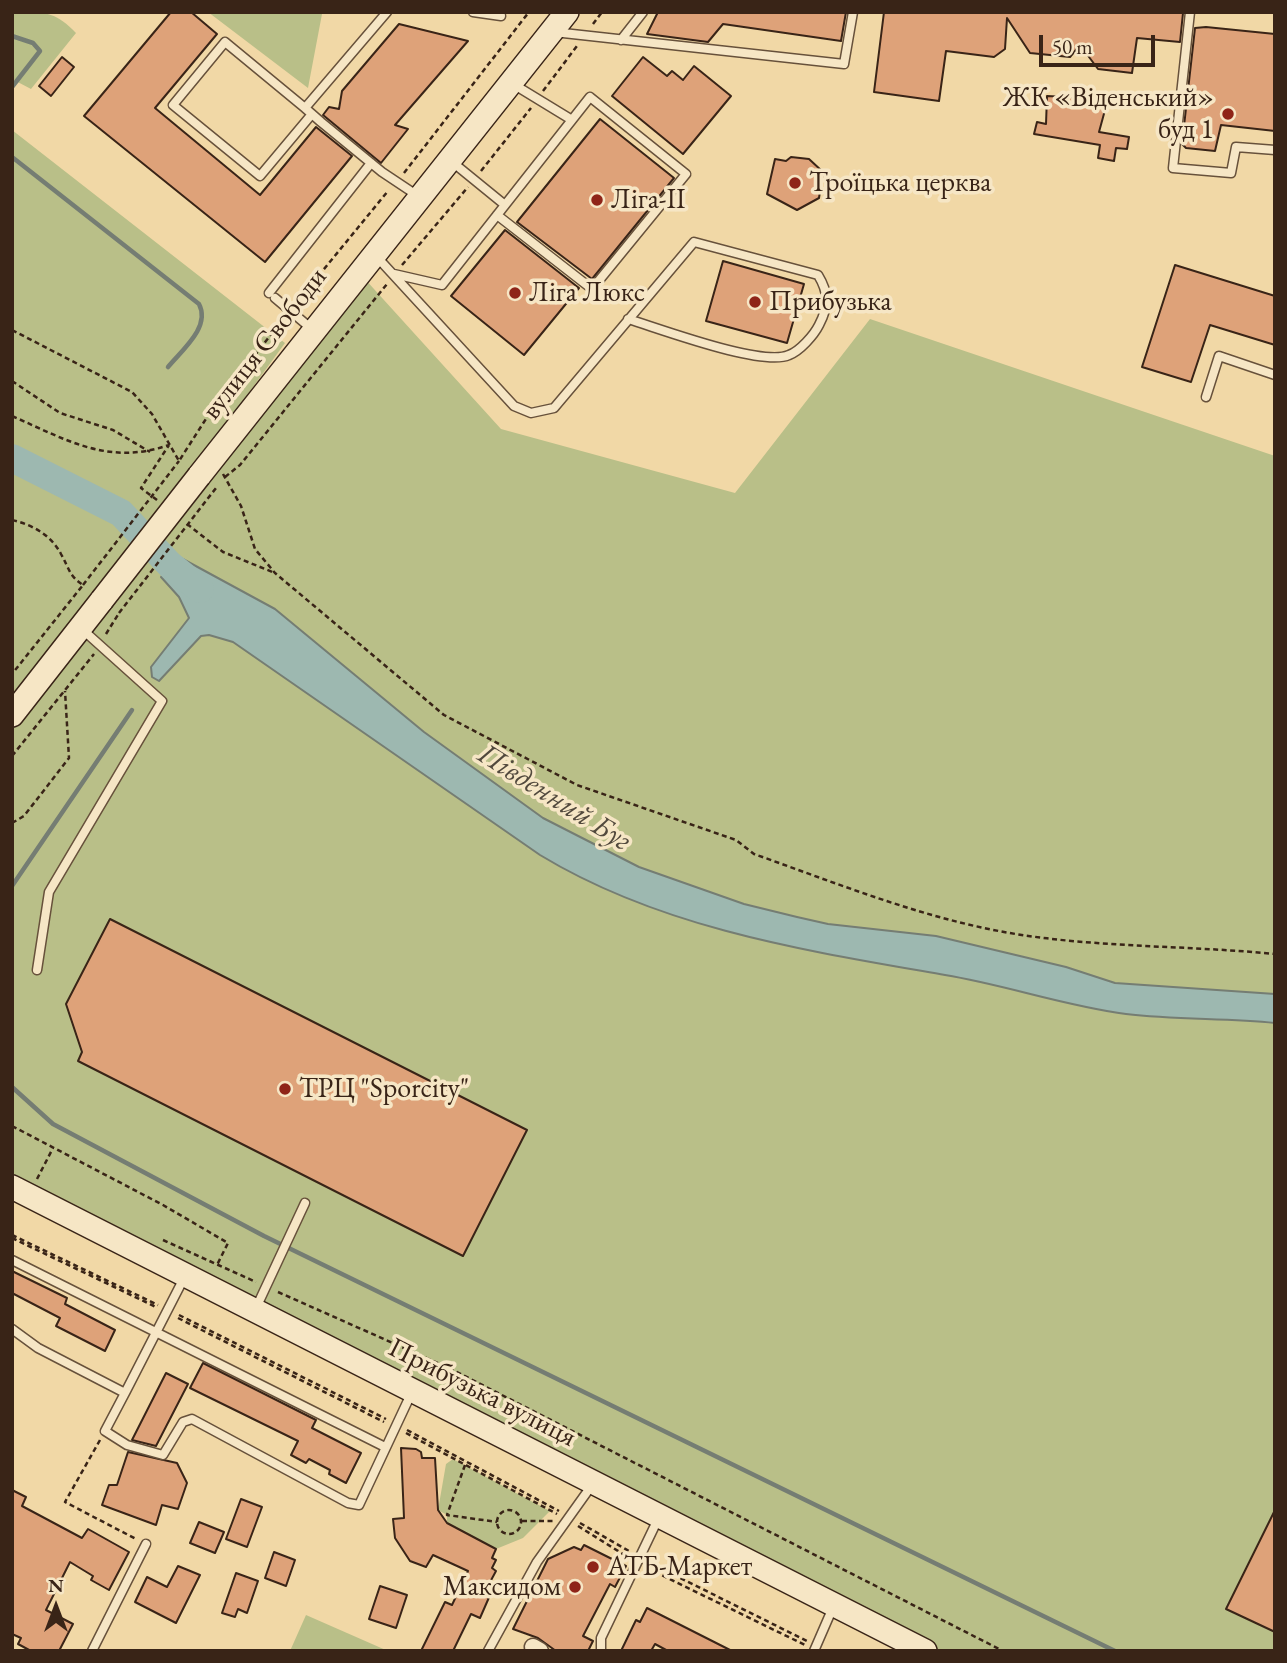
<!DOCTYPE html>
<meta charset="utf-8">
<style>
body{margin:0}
#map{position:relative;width:1287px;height:1663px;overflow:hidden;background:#f1d8a6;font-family:"EB Garamond",serif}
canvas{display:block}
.frame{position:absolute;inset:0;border:14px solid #392417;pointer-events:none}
.north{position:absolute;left:21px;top:1572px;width:70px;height:70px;-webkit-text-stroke:5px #f6e6c5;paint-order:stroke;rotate:0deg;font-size:19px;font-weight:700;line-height:28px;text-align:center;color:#392417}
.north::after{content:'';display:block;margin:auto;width:24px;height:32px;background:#392417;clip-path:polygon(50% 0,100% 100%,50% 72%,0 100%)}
.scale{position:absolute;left:1039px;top:35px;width:116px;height:32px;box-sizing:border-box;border:4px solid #392417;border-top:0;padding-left:9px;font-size:21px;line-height:24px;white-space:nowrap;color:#392417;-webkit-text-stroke:5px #f6e6c5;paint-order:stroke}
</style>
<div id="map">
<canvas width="1287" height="1663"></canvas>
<div class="frame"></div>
<div class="north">N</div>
<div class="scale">50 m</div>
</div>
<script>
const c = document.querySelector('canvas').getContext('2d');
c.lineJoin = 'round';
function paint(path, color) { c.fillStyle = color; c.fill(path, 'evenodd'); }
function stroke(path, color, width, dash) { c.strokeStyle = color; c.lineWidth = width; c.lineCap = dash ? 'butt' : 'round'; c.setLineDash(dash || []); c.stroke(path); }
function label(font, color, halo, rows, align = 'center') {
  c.font = font + ' "EB Garamond",serif'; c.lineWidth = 7; c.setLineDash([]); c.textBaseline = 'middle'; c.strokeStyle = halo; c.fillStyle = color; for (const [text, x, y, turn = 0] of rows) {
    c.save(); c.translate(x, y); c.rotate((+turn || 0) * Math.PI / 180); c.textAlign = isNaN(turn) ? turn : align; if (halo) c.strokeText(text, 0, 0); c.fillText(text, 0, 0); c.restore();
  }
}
const green = new Path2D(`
 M12,12C43,12 54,10 76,33L31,89L12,79Z
 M208,12L322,14L308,88Z
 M12,130L285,343L192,471L12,703Z
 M364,278L501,429L735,493L870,319L1275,456V1651H941L12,1179V726Z
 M453,1459L550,1511L523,1538L496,1549L447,1523V1515L438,1510L446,1464Z
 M306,1615L388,1651H290Z`);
const water = new Path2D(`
 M175,558H181L275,609L424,732L543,818L639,867L744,904L797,917L828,924L936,936L1066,967L1115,983L1275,994V1023C1225,1018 1176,1020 1126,1014C1065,1006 1006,985 945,975C807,951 662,929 540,855L233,642L209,635L201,636L159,681L152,677L151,667L189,618L179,597L161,577Z`);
const stream = new Path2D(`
 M12,36L33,43L40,51L12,87
 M12,157L199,304C211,327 182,350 168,367
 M12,886L132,710
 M12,1087L53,1124L264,1236L1115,1651`);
const river = new Path2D(`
 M12,458L121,513L170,565L200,589`);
const building = new Path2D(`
 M171,12H191L217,34L155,108L260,195L316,127L352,156L265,262L84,116Z
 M658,12H846L841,41L723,24L708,42L647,34Z
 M884,12H1177L1183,13L1180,42L1137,38L1132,73L1098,69L1080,45L1070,57L1030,53L1007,18L1005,49L994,57L946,51L939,101L874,92Z
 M399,24L468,41L395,125L408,129L381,163L323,115L329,107L339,109L342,91Z
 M1206,27L1275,34V131L1221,125L1215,151L1186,148L1182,144L1195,28Z
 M62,57L74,67L51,96L39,86Z
 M643,57L667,76L672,71L683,80L694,66L731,96L683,154L612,96Z
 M1047,96L1108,99L1099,132L1129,137L1127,149L1116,148L1114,161L1098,158L1100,145L1034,134L1037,122L1046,124Z
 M600,119L674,178L592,279L517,222Z
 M791,157L809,159L823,172L819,198L797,210L767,194L775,159L786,161Z
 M505,230L579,288L524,355L451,296Z
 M723,261L804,284L787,343L706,321Z
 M1175,265L1275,296V345L1210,325L1191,382L1142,367Z
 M110,919L527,1130L463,1256L78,1061L82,1052L66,1004Z
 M12,1271L67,1298L65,1304L115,1330L105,1351L56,1326L60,1318L12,1293Z
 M203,1363L316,1420L312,1428L361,1453L346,1483L329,1474L330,1470L309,1459L306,1463L291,1455L298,1441L190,1388Z
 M166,1373L188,1384L156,1446L132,1440Z
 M401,1448L416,1449L421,1452L422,1458H435L438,1510L447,1523L496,1549L492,1558L496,1560L492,1568L496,1571L489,1584L494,1586L480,1618L471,1614L453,1651H421L445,1602L452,1605L468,1571L433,1555L426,1567L410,1561L395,1538L393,1519L404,1518Z
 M128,1452L177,1463L187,1483L178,1509L162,1505L156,1525L102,1505L109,1485H117Z
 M12,1490L26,1497L22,1506L82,1538L88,1529L129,1552L109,1590L91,1580L93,1576L70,1562L46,1610L73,1624L59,1651H31L18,1644L21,1638L12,1634Z
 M241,1499L262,1507L247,1547L226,1539Z
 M1275,1510V1632L1226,1609Z
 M199,1522L224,1532L215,1553L190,1543Z
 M584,1545L626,1566L615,1587L610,1584L583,1636L593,1641L588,1651H556L538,1638L513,1629L548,1559L574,1547L581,1550Z
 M274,1552L295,1560L286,1586L265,1578Z
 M178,1566L200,1575L176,1623L135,1602L147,1577L167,1587Z
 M236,1573L258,1581L247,1613L238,1609L235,1617L222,1613Z
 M380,1586L407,1595L396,1628L369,1619Z
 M647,1608L732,1651H668L655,1644L651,1651H621L636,1620L640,1622Z`);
const path = new Path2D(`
 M593,24L602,12
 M543,91L577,46
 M481,171L531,108
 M404,173L529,12
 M402,265L468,187
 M297,302L388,191
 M12,330L132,392L152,414L179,461L211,411L284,318
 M12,381L60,413L113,430L150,452
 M12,416C67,440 108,466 169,445
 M223,474L241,506L255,549L275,573L444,715L577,785L736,840L754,854C836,883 917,916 1004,932C1093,948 1184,945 1275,954
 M225,477L240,465L387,284
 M157,500L141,488L169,445
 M12,520C33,525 51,535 61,554C69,568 69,576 83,585L12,674
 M187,524L223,552L275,573
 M106,634L119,613
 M12,756L94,654
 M12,823L24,816L69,758L65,691
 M12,1126L163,1205L228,1243L217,1265
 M37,1179L53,1148
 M12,1235L158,1305
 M12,1238L156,1307
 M163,1240L256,1282
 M278,1292L449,1368L1003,1651
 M179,1315L386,1419
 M178,1318L384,1422
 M407,1430L559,1511
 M406,1433L557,1514
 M100,1440L65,1502L136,1539
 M465,1465L447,1515L497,1522
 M497 1522a12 12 0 1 1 24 0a12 12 0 1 1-24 0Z
 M522,1521H554
 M580,1523L629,1551
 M578,1526L626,1556
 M650,1563L807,1641
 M647,1568L805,1645`);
const lane = new Path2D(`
 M473,12L501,16
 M1190,12L1173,168L1231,173L1236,147L1275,150
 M554,32L844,64L853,12
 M621,40L643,12
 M513,84L572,120
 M305,108L387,12
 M312,114L260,176L173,105L225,42L305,108L321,122L382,172L418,196
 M451,161L505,205
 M376,256L514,406L531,413L554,408L694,242L818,275C829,293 829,306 819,325C814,335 800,351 789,355C762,367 661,329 628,319
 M394,274L442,285L590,97L686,174L592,289L497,215
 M269,293L371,163
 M275,298L313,330
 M1206,397L1219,356L1275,375
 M37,970L49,892L162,701L83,630
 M12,1260L385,1447
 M256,1308L305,1203
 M12,1329L38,1348L125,1393L184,1278
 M125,1393L105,1431L127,1445L163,1455L183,1422L192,1419L348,1503L359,1505L411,1394
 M92,1651L146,1544
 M488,1651L537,1562L592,1485
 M601,1651V1638L658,1519
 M814,1651L834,1605`);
const street = new Path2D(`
 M533,1647L540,1651`);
const secondary = new Path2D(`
 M199,476L567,12
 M12,715L102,600
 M12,1187L925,1651`);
const pathBridge = new Path2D(`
 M83,585L179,461
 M119,613L216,488`);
const secondaryBridge = new Path2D(`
 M102,600L199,476`);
const markers = [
 [1228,114,7,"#8f2418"],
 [795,183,7,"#8f2418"],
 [597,200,7,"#8f2418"],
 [515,293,7,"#8f2418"],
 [755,302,7,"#8f2418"],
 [285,1089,7,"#8f2418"],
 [593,1567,7,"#8f2418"],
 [575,1587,7,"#8f2418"]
];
const poiNames = [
 ["ЖК «Віденський»",1214,98,"right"],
 ["буд 1",1214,130,"right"],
 ["Троїцька церква",809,183],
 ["Ліга-II",611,200],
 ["Ліга Люкс",529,293],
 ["Прибузька",769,302],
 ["ТРЦ \"Sporcity\"",299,1089],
 ["АТБ-Маркет",607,1567],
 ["Максидом",561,1587,"right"]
];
const streetNames = [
 ["вулиця Свободи",265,344,-52],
 ["Прибузька вулиця",482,1393,27]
];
const waterNames = [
 ["Південний Буг",554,798,32]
];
paint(green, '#b9bf88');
paint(water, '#9db8b0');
stroke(water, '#757d73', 2);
stroke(stream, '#757d73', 4.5);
stroke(river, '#9db8b0', 28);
paint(building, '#dea279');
stroke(building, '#392417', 2);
stroke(lane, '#67513b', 11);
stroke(street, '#67513b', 19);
stroke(secondary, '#392417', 26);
stroke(path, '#392417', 2.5, [5, 3.5]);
stroke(lane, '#f6e6c5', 8);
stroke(street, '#f6e6c5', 16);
stroke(secondary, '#f6e6c5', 23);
stroke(secondaryBridge, '#392417', 26, []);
stroke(pathBridge, '#392417', 2.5, [5, 3.5]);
stroke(secondaryBridge, '#f6e6c5', 23);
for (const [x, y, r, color] of markers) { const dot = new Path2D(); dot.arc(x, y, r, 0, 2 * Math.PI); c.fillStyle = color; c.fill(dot); stroke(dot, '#f6e6c5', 2.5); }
label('28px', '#392417', '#f6e6c5', poiNames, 'left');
label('28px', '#392417', '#f6e6c5', streetNames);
label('italic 30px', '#52493d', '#f6e6c5', waterNames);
</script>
